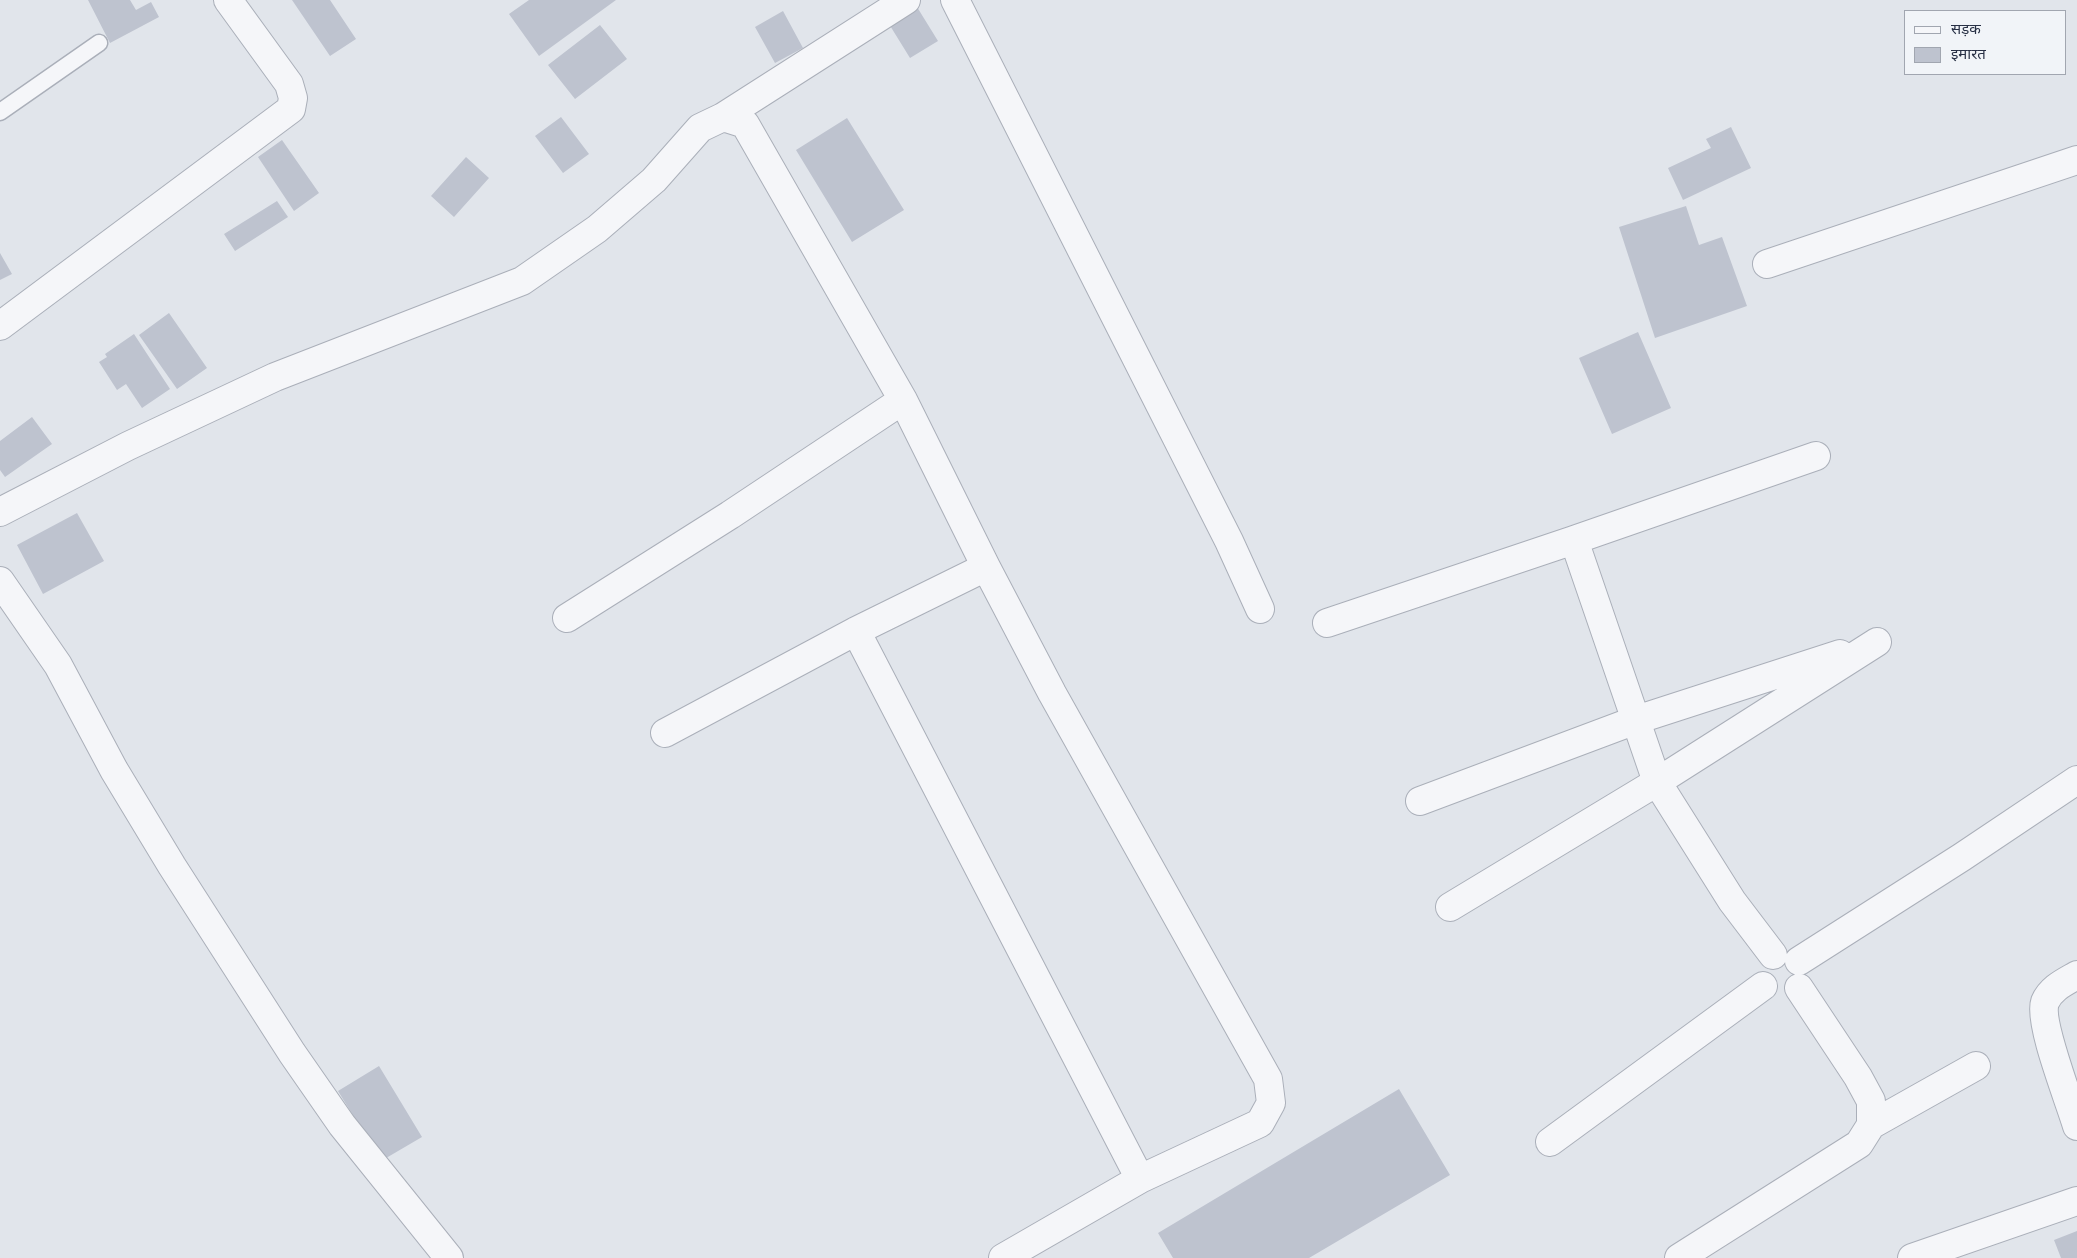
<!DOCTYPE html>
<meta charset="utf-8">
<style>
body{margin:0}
#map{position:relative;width:2077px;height:1258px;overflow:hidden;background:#e1e5eb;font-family:Mulish,"Noto Sans Devanagari",sans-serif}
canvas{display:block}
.legend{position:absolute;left:1904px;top:10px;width:162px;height:65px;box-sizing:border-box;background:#f1f4f8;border:1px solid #a1a6b0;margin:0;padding:6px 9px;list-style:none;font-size:15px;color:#283045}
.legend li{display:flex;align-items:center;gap:10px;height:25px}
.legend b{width:25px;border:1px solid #a1a6b0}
</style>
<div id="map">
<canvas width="2077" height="1258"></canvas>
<ul class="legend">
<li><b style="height:6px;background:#f5f6f9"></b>सड़क</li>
<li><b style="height:14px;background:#bec3cf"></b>इमारत</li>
</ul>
</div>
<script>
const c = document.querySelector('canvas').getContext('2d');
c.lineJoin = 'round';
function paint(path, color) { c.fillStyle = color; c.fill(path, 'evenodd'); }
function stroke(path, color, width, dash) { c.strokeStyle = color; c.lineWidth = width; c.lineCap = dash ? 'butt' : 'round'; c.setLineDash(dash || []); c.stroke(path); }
const building = new Path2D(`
 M88,0H130L136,10L151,2L159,17L110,43Z
 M292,0H330L356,39L330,56Z
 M529,0H616L539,56L509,14Z
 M917,7L938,41L910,58L889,24Z
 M783,11L803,48L775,63L755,27Z
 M600,25L627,59L575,99L548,65Z
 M561,117L589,154L563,173L535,136Z
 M847,118L904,210L852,242L796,150Z
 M1731,127L1751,168L1683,200L1668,168L1711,148L1706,139Z
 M282,140L319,193L294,211L258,157Z
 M466,157L489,178L454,217L431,196Z
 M277,201L288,217L235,251L224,234Z
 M1686,206L1699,245L1722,237L1747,306L1655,338L1619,227Z
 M0,253L12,274L0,280Z
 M169,313L207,368L177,389L139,335Z
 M1638,332L1671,408L1612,434L1579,358Z
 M134,334L170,389L142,408L126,384L117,390L99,362L107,357L105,354Z
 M32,417L52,444L5,477L0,470V441Z
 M77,513L104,561L43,594L17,545Z
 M379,1066L422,1137L381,1161L338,1091Z
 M1399,1089L1450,1175L1309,1258H1173L1158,1233Z
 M2077,1231V1258H2061L2054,1240Z`);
const service = new Path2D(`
 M0,112L99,43`);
const minor = new Path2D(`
 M955,0L1229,541L1260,609
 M723,117L906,0
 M1767,264L2077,160
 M0,326L291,109L293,98L289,84L228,0
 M0,512L128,446L275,377L522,281L597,229L654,180L700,128L723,117L745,124L903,400L986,567L1052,693L1268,1079L1271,1103L1260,1123L1140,1179L1003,1258
 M0,581L58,665L114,770L172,866L292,1053L342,1125L449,1258
 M567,618L730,515L903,400
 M1327,623L1574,540
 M856,631L1140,1179
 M665,733L856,631L986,567
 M1420,801L1636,720L1840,654
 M1450,907L1657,782L1877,642
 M1773,955L1732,901L1657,782L1574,540L1816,456
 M1799,961L1962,857L2077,780
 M2077,975C2065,982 2051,988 2045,1002C2038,1022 2070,1102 2077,1126
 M1871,1125L1976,1066
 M1550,1142L1763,986
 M1679,1258L1859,1144L1871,1125V1101L1858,1077L1799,988
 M1912,1258L2077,1201`);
paint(building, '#bec3cf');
stroke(service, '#aaafb9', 19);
stroke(minor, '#aaafb9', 30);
stroke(service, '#f5f6f9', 16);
stroke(minor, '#f5f6f9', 28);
</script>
